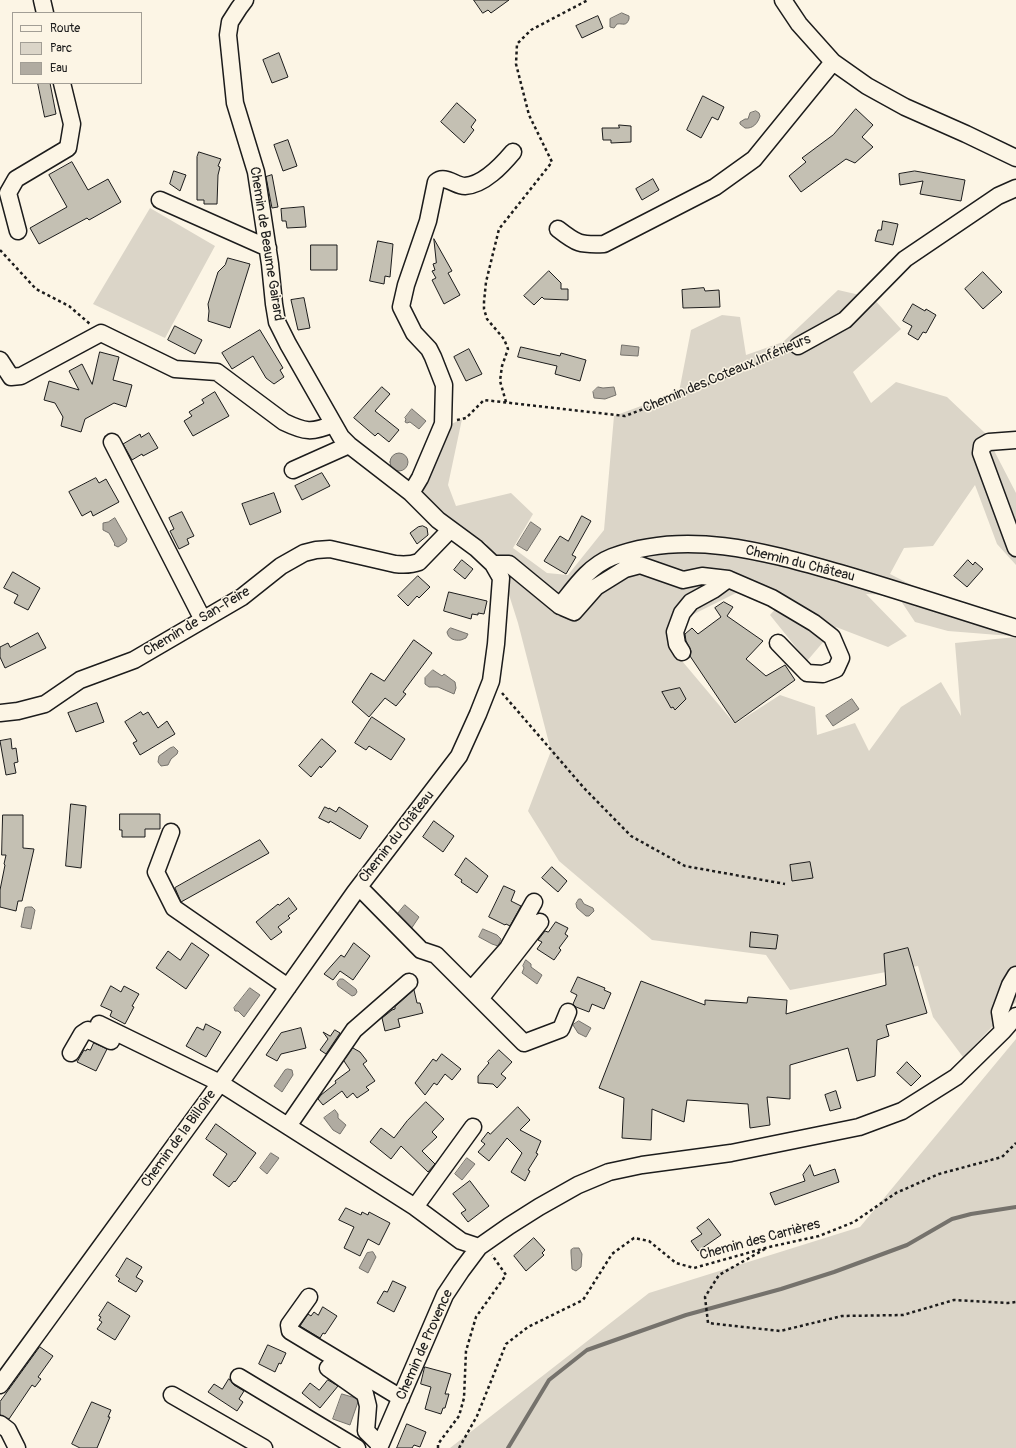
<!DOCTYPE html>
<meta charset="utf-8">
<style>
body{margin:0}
#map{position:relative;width:1016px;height:1448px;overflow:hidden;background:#fcf5e5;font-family:Pangolin,sans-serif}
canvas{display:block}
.legend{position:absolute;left:12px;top:12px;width:130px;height:72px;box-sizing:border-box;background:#fcf5e5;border:1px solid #a29e95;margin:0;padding:5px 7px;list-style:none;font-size:12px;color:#1c1c1c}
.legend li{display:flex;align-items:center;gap:8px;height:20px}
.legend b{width:20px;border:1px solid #a29e95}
</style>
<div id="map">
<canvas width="1016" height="1448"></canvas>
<ul class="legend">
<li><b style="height:5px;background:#fcf5e5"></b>Route</li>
<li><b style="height:11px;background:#dbd5c8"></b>Parc</li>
<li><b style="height:11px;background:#b0aba1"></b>Eau</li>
</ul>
</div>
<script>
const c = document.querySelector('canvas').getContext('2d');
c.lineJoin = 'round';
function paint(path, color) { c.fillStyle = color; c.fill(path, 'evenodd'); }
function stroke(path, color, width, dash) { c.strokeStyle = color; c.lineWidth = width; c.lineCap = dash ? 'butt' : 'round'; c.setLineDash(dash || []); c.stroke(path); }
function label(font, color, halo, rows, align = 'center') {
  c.font = font + ' Pangolin,sans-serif'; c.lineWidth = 3; c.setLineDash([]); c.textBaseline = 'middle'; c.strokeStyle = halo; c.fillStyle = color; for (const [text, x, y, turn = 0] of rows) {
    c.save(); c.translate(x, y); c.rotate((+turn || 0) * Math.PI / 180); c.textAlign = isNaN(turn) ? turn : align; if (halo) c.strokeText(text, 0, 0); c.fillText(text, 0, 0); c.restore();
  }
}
const green = new Path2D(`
 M150,208L215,246L165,338L93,304Z
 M838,290L873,298L901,329L853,372L871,403L896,382L947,397L985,433L1016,493V565L997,544L975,485L933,546L904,548L890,574L1011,636L948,631L915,622L897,595L866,594L907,636L888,647L836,627L807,661L770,615L778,606L752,585L690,616L672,649L735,724L780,695L815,707L817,735L855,723L869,751L901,707L941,682L961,716L955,643L1016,637V1002L963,1057L933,1017L918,966L790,990L766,955L652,940L559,861L528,811L551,751L518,623L504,579L486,543L445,520L415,490L445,427L462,419L448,485L456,506L511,493L533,514L513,548L547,573L568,575L604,530L614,416L679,392L691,330L722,315L740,317L746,355L783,342Z
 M1016,1039V1448H450L649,1293L860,1227Z`);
const water = new Path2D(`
 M622,13L629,16V19C626,27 623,23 617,24L614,28L610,27V19Z
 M756,111L759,113L760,116C758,123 753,129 745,128L740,124V122L745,119H748L750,113Z
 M622,345L639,347L638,356L621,355Z
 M598,387L603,388L614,387L616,395L605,399L594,398L593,392Z
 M412,409L426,421L419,429L410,422L407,423L405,422L406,419L405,418Z
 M390 462a9 9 0 1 1 18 0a9 9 0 1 1-18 0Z
 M115,518L127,539L126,542L118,547L114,545L115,544L109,533L103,530V523L108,522Z
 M531,522L541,529L527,551L517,545Z
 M451,628L468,634L466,638L461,640C455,641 448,639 447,632L449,629Z
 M433,670L442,676L444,674L455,682L456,688L454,694L438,687H429L425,684V678Z
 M852,699L859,709L833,726L826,716Z
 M174,747L178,751L177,754L171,759L168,765L161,766L158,762L159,756L170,748Z
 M579,899H581L584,904L593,908L594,911L589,916H586L577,908L576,904Z
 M405,905L419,917L411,929L396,916Z
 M28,907H32L35,910L31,929L21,927L25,908Z
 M483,929L497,935L501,939L498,946L492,944L479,937Z
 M526,960L531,964V967L542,975L537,984L522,973L524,968L523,966Z
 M340,979H343L356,989L357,992L355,995L352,996L338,986L337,983Z
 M250,988L260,995L244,1017L238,1011H235L234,1008Z
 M579,1021L591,1028L586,1037L578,1033L573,1025Z
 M288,1069L292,1070L293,1075L282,1092L274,1086L285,1070Z
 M335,1110L338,1114V1118L346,1125L340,1134L333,1130L324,1118Z
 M271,1153L279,1158L267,1174L260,1168Z
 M467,1158L475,1164L462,1180L455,1174Z
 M574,1248H579L582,1254L581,1267L576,1271L572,1269L571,1253V1250Z
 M373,1252L376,1257L368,1273L359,1268L367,1253Z
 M342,1394L359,1399L350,1425L333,1419Z`);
const stream = new Path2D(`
 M508,1448L549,1380L587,1350L686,1315L781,1289L834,1272L907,1245L952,1219L971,1214L1016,1207`);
const building = new Path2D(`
 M474,0H509L491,13L488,10L483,13Z
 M598,16L603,28L582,38L576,26Z
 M279,53L288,77L272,83L263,60Z
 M38,83H50L56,114L45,117Z
 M703,96L724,107L718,120L712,117L701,138L687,130Z
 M457,103L476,120L471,127L474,130L464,143L441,122Z
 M856,109L873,125L862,137L873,147L855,163L846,159L801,192L789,176L806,162L802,158L833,135Z
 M619,125L631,126V142L611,143V140H603L602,128H619Z
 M288,140L297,166L283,171L274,145Z
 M199,152L221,159L218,166L220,167L218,175L217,204H204V200H197V157Z
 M72,162L88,190L108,179L121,202L89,220L87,218L39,244L30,228L67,207L49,175Z
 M174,171L186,175L180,191L170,184Z
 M915,171L965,180L961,201L920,194L923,181L900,185L899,174Z
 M272,175L278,207L272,208L266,177Z
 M653,179L659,190L642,200L636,189Z
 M304,207L306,227L287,228L286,221H282L281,209Z
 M883,221L898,224L893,245L875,241L878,230H881Z
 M434,239L452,271L448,273L460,295L444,304L432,280L436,278L432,271L435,270L433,264L436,263Z
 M378,241L393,244L390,277L385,276L384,284L370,281Z
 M311,245H337V270H311Z
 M228,258L250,264L230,328L208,321L209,311L208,304L218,272L225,265Z
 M549,271L561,283V289H568V300L544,299L542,297L534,305L524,296Z
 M983,272L1002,292L983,309L965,289Z
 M704,288L705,291L719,290L720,307L683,308L682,290Z
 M304,298L310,328L298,330L291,300Z
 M913,304L925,311L926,309L936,315L926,333L923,332L918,340L908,334L912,326L903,321Z
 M175,326L202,340L195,354L168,340Z
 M260,330L283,368L280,370L284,377L274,384L266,378L253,356L232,369L222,353Z
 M521,347L560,356L561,353L586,360L580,381L555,374L557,366L518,357Z
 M469,349L482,374L466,381L454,357Z
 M100,352L119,357L113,380L132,385L126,407L114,403L85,419L81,432L61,426L63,417L55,403L44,400L49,381L79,390L69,371L82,364L92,384Z
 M382,387L390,394L375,411L399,430L389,442L378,433L375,436L354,418Z
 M215,392L229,416L193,436L184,421L192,416L189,412L204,403L202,400Z
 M149,433L158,448L143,456L142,454L132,460L123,444L140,434L141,437Z
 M322,473L330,486L302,500L295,486Z
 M96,478L99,483L106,479L119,502L93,516L91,511L82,516L69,492Z
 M274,493L281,512L250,525L242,504Z
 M182,512L194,536L187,539L189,544L179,549L170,531L174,529L169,518Z
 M582,516L591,521L572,555L576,557L566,574L544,561L560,536L568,541Z
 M423,526L427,528L428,535L417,544L410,533L418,527Z
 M462,560L473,569L465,579L454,570Z
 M968,560L973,565L975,562L983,569L967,587L954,576Z
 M13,572L40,588L28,610L14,603L18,595L4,588Z
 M418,576L430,587L419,598L417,596L408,606L398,596Z
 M449,592L487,601L484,614L478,613V615L472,614L471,619L444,611Z
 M724,602L733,607L727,616L763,641L746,659L766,676L785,665L795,680L735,723L690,656L691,651L686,641L685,634L692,628L698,634L721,617L715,608Z
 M38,633L46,648L5,668L0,657V647L8,643L10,647Z
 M414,640L432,653L403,692L406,694L396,706L385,698L369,717L352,702L371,673L384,681Z
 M680,688L686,699L675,710L673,707L671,708L662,692Z
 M97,703L104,722L76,732L68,713Z
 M141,712L143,715L148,712L158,728L167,721L175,734L140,755L133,743L137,741L125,722Z
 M372,717L405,739L391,760L369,746L366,750L355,743Z
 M11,739L12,749L16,748L18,762L14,763L16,773L6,775L0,741Z
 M322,739L336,751L321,768L320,766L311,777L299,766Z
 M71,804L86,806L81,868L66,866Z
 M325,807L329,809V808L336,812L339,807L368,826L360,839L330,821L329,823L319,818Z
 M120,814H160V829H145V837H122V830H120Z
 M3,815H23V848L34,849L22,901H18L16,911L0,907V890L5,865L4,864L6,855H2Z
 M434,821L454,836L443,852L423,837Z
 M260,840L269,853L181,902L175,888Z
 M466,858L488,876L477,893L461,882L462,880L455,875Z
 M810,862L813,878L792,881L790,865Z
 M552,867L567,881L558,892L542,878Z
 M504,886L515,891L511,901L521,906L510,926L506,924L505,925L489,917Z
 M289,898L297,909L288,916L290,918L278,927L282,932L271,940L256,922L278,904L279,905Z
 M556,922L568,928L565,934L568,936L559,948L561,950L554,960L537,949L542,942L538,940L545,931L548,932Z
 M751,932L778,935L776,949L750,947Z
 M192,943L209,955L186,989L156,968L168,951L180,960Z
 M354,943L370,956L353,980L340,971L333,980L324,974L341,955L344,957Z
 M908,948L927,1013L886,1025L889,1036L877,1040L875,1076L857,1081L848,1048L790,1065V1099L767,1097L770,1125L750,1128L748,1104L687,1100L684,1122L652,1109L651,1140L622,1138L624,1098L599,1088L641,981L705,1005V1000L747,1003L748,997L787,1000L786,1014L886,985L884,954Z
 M578,977L605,988L604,990L611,993L604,1009L592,1004L589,1012L576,1007L573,1004L577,995L571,992Z
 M111,986L121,992L124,986L139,994L132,1006L134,1007L125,1024L110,1016L112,1011L101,1006Z
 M414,990L417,1003H420L423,1013L398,1019L400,1027L385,1031L382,1018L392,1010L395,1009V1007Z
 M206,1024L221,1032L206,1057L186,1046L197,1027L203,1030Z
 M301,1028L306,1048L281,1054L277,1061L266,1055L281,1033Z
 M335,1030L340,1033L326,1054L320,1050L328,1039L323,1032L330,1036Z
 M94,1043L107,1049L96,1071L77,1062L84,1050L86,1051L87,1049L90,1050Z
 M353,1048L360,1052L367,1061L363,1064L375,1081L366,1087L369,1090L357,1098L353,1093L347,1098L342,1091L323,1105L318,1099L321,1095L336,1083L335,1081L350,1070L344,1061Z
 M499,1050L512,1062L501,1074L506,1078L497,1088L493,1084L478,1083V1076L489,1063L488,1062Z
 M442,1054L461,1069L452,1080L445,1074L437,1085L434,1083L425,1095L415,1083L433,1059L436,1061Z
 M907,1062L921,1076L911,1086L897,1073Z
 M836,1091L841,1108L830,1111L825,1095Z
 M426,1102L444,1119L432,1132L437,1137L422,1151L435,1164L428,1172L401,1146L391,1159L370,1142L381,1128L394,1138L407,1121Z
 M518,1107L530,1120L520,1130L541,1141L536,1153L538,1154L528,1170L530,1171L525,1181L511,1172L522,1153L507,1138L489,1161L478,1152L485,1144L481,1141L488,1132L490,1134Z
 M216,1124L256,1153L235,1182L234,1181L229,1187L213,1175L227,1154L206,1139Z
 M810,1165L814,1176L835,1169L839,1182L775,1205L770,1193L805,1181L803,1175Z
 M470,1181L489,1206L468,1222L461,1213L466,1210L453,1194Z
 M346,1208L361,1215L362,1212L368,1215L369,1212L390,1223L379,1245L368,1239L360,1256L344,1248L354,1227L339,1220Z
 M709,1219L721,1235L698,1251L691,1241L702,1234L697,1228Z
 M534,1238L545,1250L542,1253L544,1255L526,1271L514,1256Z
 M127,1258L142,1267L136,1277L143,1281L136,1292L118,1281L120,1279L116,1276Z
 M393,1281L406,1287L394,1312L377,1303L384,1291L387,1292Z
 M108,1302L130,1316L115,1340L97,1329L102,1322L99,1320L101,1317L99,1316Z
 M323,1307L337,1316L325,1334L323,1333L320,1338L300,1326L308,1314L311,1316L314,1312L318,1315Z
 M268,1345L286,1353L281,1364L279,1363L275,1372L259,1364Z
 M40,1347L53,1356L38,1377L41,1379L35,1387L32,1385L9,1419L0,1415V1402Z
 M425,1367L451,1374L445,1394H449L445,1408H443L441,1414L425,1409L431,1387L421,1384Z
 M229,1379L234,1385L244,1391L239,1399L243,1402L237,1411L208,1392L214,1384L222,1389Z
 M328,1380L338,1386L320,1408L302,1393L310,1383L319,1390Z
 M92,1402L111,1410L108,1417H110L97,1448H80L72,1444Z
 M407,1424L426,1432L420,1447L414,1445L412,1448H397Z`);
const path = new Path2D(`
 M0,250L36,289L69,306L90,324
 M506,402L500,381L502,366L508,349L504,339L487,319L484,309V302L486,282L499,229L552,162L529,115L516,64L517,44L531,30L588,0
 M457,420L466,418L484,400L625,416L701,387L785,352
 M502,693L584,788L631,836L685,866L785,884
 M765,1249L719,1275L705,1297L708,1323L780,1331L842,1316L903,1315L954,1300L1008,1303L1016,1302
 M438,1448V1444L459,1416L464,1398L466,1351L476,1317L506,1275L492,1255
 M459,1448L477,1416L506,1344L528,1327L583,1300L612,1254L634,1238L649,1241L676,1263L694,1268L769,1247L819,1236L854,1222L896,1193L939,1174L1002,1157L1016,1143`);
const minor = new Path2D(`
 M42,0L45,13
 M783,0L799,24L833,62L867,86L905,107L966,134L1016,158
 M160,200L268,248
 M558,229C577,244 580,245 604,244L715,187L754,159L833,62
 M18,231L8,193L16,179L68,148L72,124L62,83
 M798,346L845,320L905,259L998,196L1016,188
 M0,360L11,377L21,376L101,333L175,369L217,372L284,422C305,432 312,433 333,424
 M1016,440L989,442L982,446L981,453L1016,548
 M112,442L203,620
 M293,470L349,445
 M411,493L420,478L443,424L444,385L433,357L429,349L414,333L401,307L406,285L428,221L436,182C445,174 455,186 465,186C484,185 502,165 513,152
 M493,564H509L560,606C575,587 589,566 612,557C688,528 769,553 843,574C901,591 958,610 1016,628
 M560,606L574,612L596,587L625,569L640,565L683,580L702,576L728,579L772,598L814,623L832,637L841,658L836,669L823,674L807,673L778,643
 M682,652L677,644L675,632L682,613L691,602L713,590L728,579
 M0,713L18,711L45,704L80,680L134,660L242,597L281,566L304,553L316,550L330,549L395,564C404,565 411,565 419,562L450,530
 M171,832L156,872L174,908L288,987
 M359,887L421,950L436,955L524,1043L561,1029L568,1012
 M471,990L508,948L534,902
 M480,999L540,922
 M99,1024L220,1083L415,1207L461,1241L479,1247
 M1003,1031L1000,1012L1010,985L1016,975
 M71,1053L82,1034L88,1030L111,1041
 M288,1126L354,1030L409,982
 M415,1207L473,1127
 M309,1297L289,1325L290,1331L401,1398
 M328,1368L365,1394L368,1406L366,1431L380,1445
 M239,1377L357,1448
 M0,1385L220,1083L355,892L459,756L478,714L491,681L496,644L501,578L493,564L476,548L438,520L411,493L349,445L341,437L288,344L277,322L274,304L270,264L256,172L235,103L228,35L230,22L239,8L245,0
 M172,1395L264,1448
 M0,1424L8,1430L17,1448
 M379,1448L445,1295L461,1271L479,1247L509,1226L539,1207L578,1185L609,1172L642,1165L731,1153L859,1127L902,1111L956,1077L1003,1031L1016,1016`);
const streetNames = [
 ["Chemin de Beaume Gairard",266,244,81],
 ["Chemin des Coteaux Inférieurs",727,374,-23],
 ["Chemin du Château",800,564,14],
 ["Chemin de San-Peire",197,622,-31],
 ["Chemin du Château",397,837,-52],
 ["Chemin de la Billoire",179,1139,-54],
 ["Chemin des Carrières",760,1240,-15],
 ["Chemin de Provence",425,1345,-66]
];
paint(green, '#dbd5c8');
paint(water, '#b0aba1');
stroke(water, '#75726c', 1);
stroke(stream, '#75726c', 4);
paint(building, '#c4c0b3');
stroke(building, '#1c1c1c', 1);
stroke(minor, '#1c1c1c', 19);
stroke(path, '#1c1c1c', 2.5, [3, 3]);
stroke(minor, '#fcf5e5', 16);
label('14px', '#1c1c1c', '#fcf5e5', streetNames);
</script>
